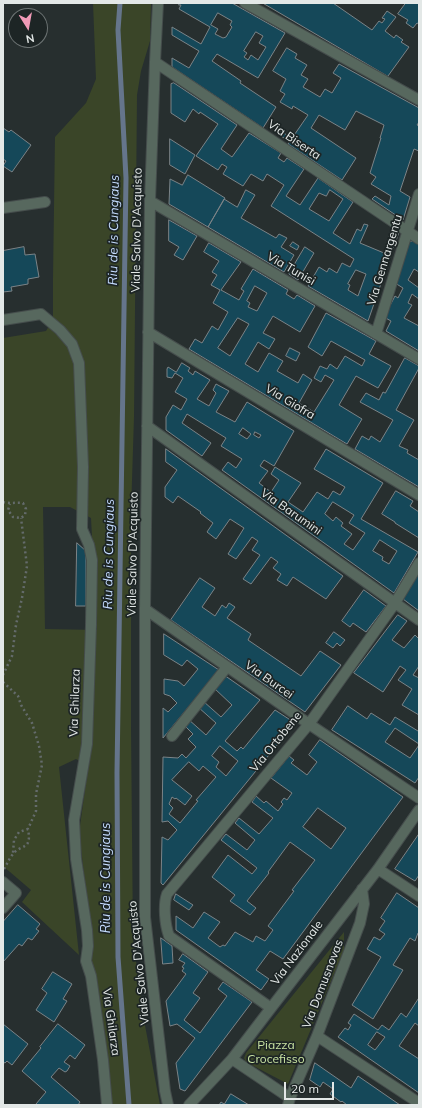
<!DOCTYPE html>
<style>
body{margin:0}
#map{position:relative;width:422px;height:1108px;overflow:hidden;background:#272f2f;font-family:Mulish,sans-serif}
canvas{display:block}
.frame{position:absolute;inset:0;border:4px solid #e3e8e7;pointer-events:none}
.north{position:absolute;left:8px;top:8px;width:40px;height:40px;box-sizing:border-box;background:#1d2525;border:1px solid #6c7373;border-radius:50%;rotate:169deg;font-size:11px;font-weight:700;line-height:16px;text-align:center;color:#e3e8e7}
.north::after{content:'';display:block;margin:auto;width:14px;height:18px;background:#f09ab7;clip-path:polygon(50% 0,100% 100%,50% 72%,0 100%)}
.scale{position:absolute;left:284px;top:1082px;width:50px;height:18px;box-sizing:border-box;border:2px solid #e3e8e7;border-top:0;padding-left:5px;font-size:12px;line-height:14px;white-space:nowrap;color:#e3e8e7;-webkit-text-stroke:3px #1d2525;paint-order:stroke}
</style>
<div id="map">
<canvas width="422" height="1108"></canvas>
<div class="frame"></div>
<div class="north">N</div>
<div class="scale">20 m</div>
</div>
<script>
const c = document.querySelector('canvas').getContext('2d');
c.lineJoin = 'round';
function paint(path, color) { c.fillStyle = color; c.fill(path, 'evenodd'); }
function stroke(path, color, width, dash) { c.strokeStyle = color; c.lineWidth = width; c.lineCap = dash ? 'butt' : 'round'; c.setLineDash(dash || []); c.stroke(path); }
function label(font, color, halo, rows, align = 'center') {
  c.font = font + ' Mulish,sans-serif'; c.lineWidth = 3.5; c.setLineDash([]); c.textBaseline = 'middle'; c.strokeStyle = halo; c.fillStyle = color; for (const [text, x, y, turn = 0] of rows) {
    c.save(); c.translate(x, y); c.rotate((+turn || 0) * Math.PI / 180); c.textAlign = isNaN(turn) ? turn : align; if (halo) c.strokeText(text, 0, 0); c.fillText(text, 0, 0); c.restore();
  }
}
const green = new Path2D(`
 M93,3H151L150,41L141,71L137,95L134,417L131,512V727L133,939L144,1020L160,1105H111L97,992V977L90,962L93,947L79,833L88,768L83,763L76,759L59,767L79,955L22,902L31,890L3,866V338L46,331L53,319V278L55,137L86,103L96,79ZM43,507H70L91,518L92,537L97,561V630L45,629Z
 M344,932V950L288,1084L246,1062L244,1058L246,1053Z`);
const stream = new Path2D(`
 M120,3L118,30L126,178L117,772L118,957L129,1105`);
const building = new Path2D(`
 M180,3H232L285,33L258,78L217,54L212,61L241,81L240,83L276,107L263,128L172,67V58L189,68L199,51L172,35V27L201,44L210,27L179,9L181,5H179ZM218,13L232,21L230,25L232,27L226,37L223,38L215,34L218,29L211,25ZM256,32L263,36L259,43L266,47L258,60L251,55L248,60L244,57L247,53L244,51Z
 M263,3H333L372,30L379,21L382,23L385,19L382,18L387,11L396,17L385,31L394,38L396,35L403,40L401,42L409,47L388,76Z
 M406,3H419V24L417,23L413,28L406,23L408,20L398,14Z
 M287,48L297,54L295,58L307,65L301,75L308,79L303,87L320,97L325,89L332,93L341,78L333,73L339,64L419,108V122L417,125L419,126V151L414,149L400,191L410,197L403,220L372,199L375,196L389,205L391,196L371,184L376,177L370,173L381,138H380L384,125L356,111L345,130L319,115L311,128L356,158L342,180L288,144L308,115L293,106L292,109L280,102L285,94L280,91L286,79L273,71Z
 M174,83L237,125L221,149L232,157L249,133L281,153L278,158L284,162L287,158L304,169L286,196L300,205L318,178L353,202L333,233L350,244L357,229L361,231L364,224L368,225L360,243L384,253L392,227L399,232L368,321L308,286L319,267L327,272L329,268L337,273L342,263L350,267L354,259L271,206L284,185L267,174L263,181L251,174L243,186L223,174L227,167L222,164L218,170L196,156L218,124L200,112L199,114L193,109L185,122L171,113V84ZM330,190L343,199L329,221L309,209L319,193L326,196ZM356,270L366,274L358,296L348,290L350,285L348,284Z
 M3,128L9,132L11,130L31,145L12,172L3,166L6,161L3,159Z
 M280,131L287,135L284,138L278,134Z
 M170,139L195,155L185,174L170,165Z
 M188,175L225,198L208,227L169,204L170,179L182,185Z
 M246,190L255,195L241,218L276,238L279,234L287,238L281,247L294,255L284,272L208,227L224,199L237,207Z
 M169,220L197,236L183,260L174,255L179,247L169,241Z
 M413,241L419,244V272L414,269L408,280L419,288V299L412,294L408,303L412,305L404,318L419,326V351L386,331L391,321L384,317L395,296L398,298L403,288L395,283L409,242Z
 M293,242L299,246L297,250L290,246Z
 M209,243L241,262L221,290L239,300L244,291L241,289L253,269L288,290L286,294L294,299L297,295L315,306L300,332L273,316L263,333L275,339L269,349L258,342L245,364L258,372L269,353L283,361L277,371L298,383L303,374L312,380L299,403L314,412L334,380L325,375L321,382L314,378L320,366L327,369L330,364L337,369L345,356L362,366L365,360L331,341L322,356L308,347L326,313L376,341L369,354L391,366L378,388L356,376L339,405L362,419L347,444L189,349L195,339L202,343L212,326L218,330L228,312L213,303L220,290L211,285L217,275L212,272L219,261L204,252ZM255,286L267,293L257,311L248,307L250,303L247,301ZM238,318L249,324L230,356L218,348Z
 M24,247L25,255L35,254L39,277L28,279V284L11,287L12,291L3,292V251Z
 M305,247L314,253L298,280L289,274Z
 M290,348L300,353L296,361L286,356Z
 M405,358L419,366V368L396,410L414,420L399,446L408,450L407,453L419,460V487L355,449L362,436L369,440L371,436L380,442L393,420L360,402L366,393L379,400L383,392L385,393Z
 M182,363L190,368L188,371L193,375L195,371L210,380L197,399L209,406L216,393L213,390L216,384L229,391L216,412L235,422L247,402L294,431L274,466L264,460L260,466L268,471L259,483L271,492L279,480L271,474L275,467L301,483L288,502L303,512L317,492L328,499L333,491L340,495L345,487L314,469L326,449L383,483L361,519L418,552L394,593L222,470L228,462L236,468L242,459L221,446L226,438L187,414L182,423L211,443L202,456L166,430V417L173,405L181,410L187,399L175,392L183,378L175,373L172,378L167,377V369L168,367L176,372ZM243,428L251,434L247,439L239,434ZM255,432L261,435L259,438L254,435ZM333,502L354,515L349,523L365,533L353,550L344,544L352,534L341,526L343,523L336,517L333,521L325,514ZM380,540L397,551L389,564L382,560L383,557L373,551Z
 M166,449L343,576L326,599L293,577L287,586L277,580L281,574L273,568L278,562L271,557L251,584L243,579L260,555L252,550L258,541L252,537L236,559L228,554L244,528L230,519L216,539L207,532L213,523L200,513L201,512L178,496L173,503L165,497V487L177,470L166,462Z
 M396,491L413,501L410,506L419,512V538L395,523V522L382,514Z
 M77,543L86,551V606H76Z
 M419,572V611L403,599Z
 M200,578L215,588L202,607L215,616L222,605L226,608L229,603L235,607L227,618L251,634L248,640L301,676L320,651L341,665L305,712L171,620Z
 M364,590L386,606L366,632L353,623L350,627L342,621Z
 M398,615L407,621L392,640L404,648L415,635L419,639V666L413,675L419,678V715L402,705L412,689L398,680L406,670L400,666L383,692L354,673Z
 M334,632L345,640L340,646L337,643L333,648L326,643Z
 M164,634L219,670L163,738V708L168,712L177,703L170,696L164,694V679L178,681L184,686L198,669L187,660L182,666L164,655Z
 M224,675L260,700L225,741L237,751L241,747L243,749L275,710L295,723L163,885L161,883L162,837L168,840L177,830L168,821L162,822L163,757L178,758L182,754L186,758L196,747L188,739L193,734L184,725L188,719L206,735L216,723L198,707L203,701L221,717L232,705L214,688ZM220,746L238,761L226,776L216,767L219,762L212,756ZM189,762L199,771L203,766L216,777L196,800L198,801L180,823L169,814L173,808L169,804L172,797L175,799L176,798L185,805L192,796L172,780Z
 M348,706L367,719L371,713L390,725L395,717L418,731L419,730V744L395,728L385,742L410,758L419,745V777L415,783L332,730Z
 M320,740L403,797L283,959L270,951L256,970L269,979L261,990L176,930V916L193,928L204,912L220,922L208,938L220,947L223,945L225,946L235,932L253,942L256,936L265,941L273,930L268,926L294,891L292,890L315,860L290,842L268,872L269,873L247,901L256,908L250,915L230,901L235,895L212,877L228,855L252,874L257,868L221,840L226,834L247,850L255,840L235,823L239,818L259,834L273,818L252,802L256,796L264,803L266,801L278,811L283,804L281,802L284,798L287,800L292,793L271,778L289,756L294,760L291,763L307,775L317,762L309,755ZM318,808L346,828L331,849L303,827Z
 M419,834V875L415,881L395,869Z
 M397,893L419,908V934L418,933L415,941L410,938L393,965L403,970L373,1019L352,1005L381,957L367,949L374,937L380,940L385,934L379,930L385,921L381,918Z
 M176,894L193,905L189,910L174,900Z
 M18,905L40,924L36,929L39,931L32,940L28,938L22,946L19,944L3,962V922Z
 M161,938L172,946L173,963L163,964Z
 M183,954L208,972L193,993L200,998L184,1020L200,1033L227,996L218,989L223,982L252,1002L185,1091L180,1089L176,1063L195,1038L177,1024L170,1026L166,1001L186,974L182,971L184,968L182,967L185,963L179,960Z
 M53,972L72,984L63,999L67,1001L54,1022L36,1010L47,993L42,989Z
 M419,998V1026L415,1023L399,1046L419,1059V1093L338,1037L345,1028L348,1030L351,1025L348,1023L354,1014L378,1030L382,1025L389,1030L401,1013L406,1017ZM377,1032L385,1037L375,1050L368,1045Z
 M3,1024L28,1044L12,1065L7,1061L5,1063L3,1062Z
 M58,1024L85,1045L75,1059L70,1055L64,1062L70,1066L67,1071L65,1072L59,1068L51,1077L80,1102L78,1105H37L36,1104L46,1092L22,1071L41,1048L40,1047Z
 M315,1063L351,1088L358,1076L400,1105H347L342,1101L341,1102L330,1094L333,1089L323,1082L320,1087L310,1080Z
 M231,1094L249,1105H219L221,1102L224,1104Z`);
const path = new Path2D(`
 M3,502C10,504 16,502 23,503L26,509L25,515L21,518L13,517L8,510L10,504
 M3,675L12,656L16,625L22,598L27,566L21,518
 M3,682L18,696L21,705L32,723L39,746L42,765L36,794V811L28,829
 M4,869C7,864 9,859 13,854C22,843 32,851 28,829L19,832L14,840L13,853`);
const minor = new Path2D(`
 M158,3L155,62L150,201L145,609V917L165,1091L168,1105
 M245,3L419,100
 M155,62L419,239
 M150,201L419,359
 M3,208L45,202
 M3,320L41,314L60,330L72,344L79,363L83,467L82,529L89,545L92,560L91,625L87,744L74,820L76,859L87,930L88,946L86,961L91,976L103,1060L107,1105
 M148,332L419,495
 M376,334L419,194
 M147,426L419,620
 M145,609L309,724L419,798
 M172,736L227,667
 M378,869L419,896
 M3,882L16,893L3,908
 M271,1008L169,936C165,925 163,905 167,894L309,724L395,603L419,563
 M317,1036L419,1103
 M232,1059L290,1098
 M189,1105L232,1059L271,1008L378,869L419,810
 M288,1105L290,1098L317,1036L360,923L364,904L362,889`);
const streetNames = [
 ["Via Biserta",294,140,34],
 ["Viale Salvo D'Acquisto",137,230,-89],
 ["Via Gennargentu",385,260,-73],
 ["Via Tunisi",291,269,30],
 ["Via Giofra",290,402,31],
 ["Via Barumini",291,512,35],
 ["Viale Salvo D'Acquisto",133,554,-89],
 ["Via Burcei",269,680,35],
 ["Via Ghilarza",75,703,-88],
 ["Via Ortobene",276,742,-51],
 ["Via Nazionale",297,953,-53],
 ["Viale Salvo D'Acquisto",139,963,-96],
 ["Via Domusnovas",323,984,-69],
 ["Via Ghilarza",111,1022,82]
];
const parkNames = [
 ["Piazza",276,1045],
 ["Crocefisso",276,1059]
];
const waterNames = [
 ["Riu de is Cungiaus",114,230,-89],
 ["Riu de is Cungiaus",109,554,-89],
 ["Riu de is Cungiaus",106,878,-90]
];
paint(green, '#3a4528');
stroke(stream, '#65758b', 5);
paint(building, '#154859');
stroke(building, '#7b8387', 1);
stroke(minor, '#454d4c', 12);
stroke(path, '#646b6b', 2.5, [2, 3]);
stroke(minor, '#57685e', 10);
label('12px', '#e3e8e7', '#1d2525', streetNames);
label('12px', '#cae4a3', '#1d2525', parkNames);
label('italic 13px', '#c5dcff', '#1d2525', waterNames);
</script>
